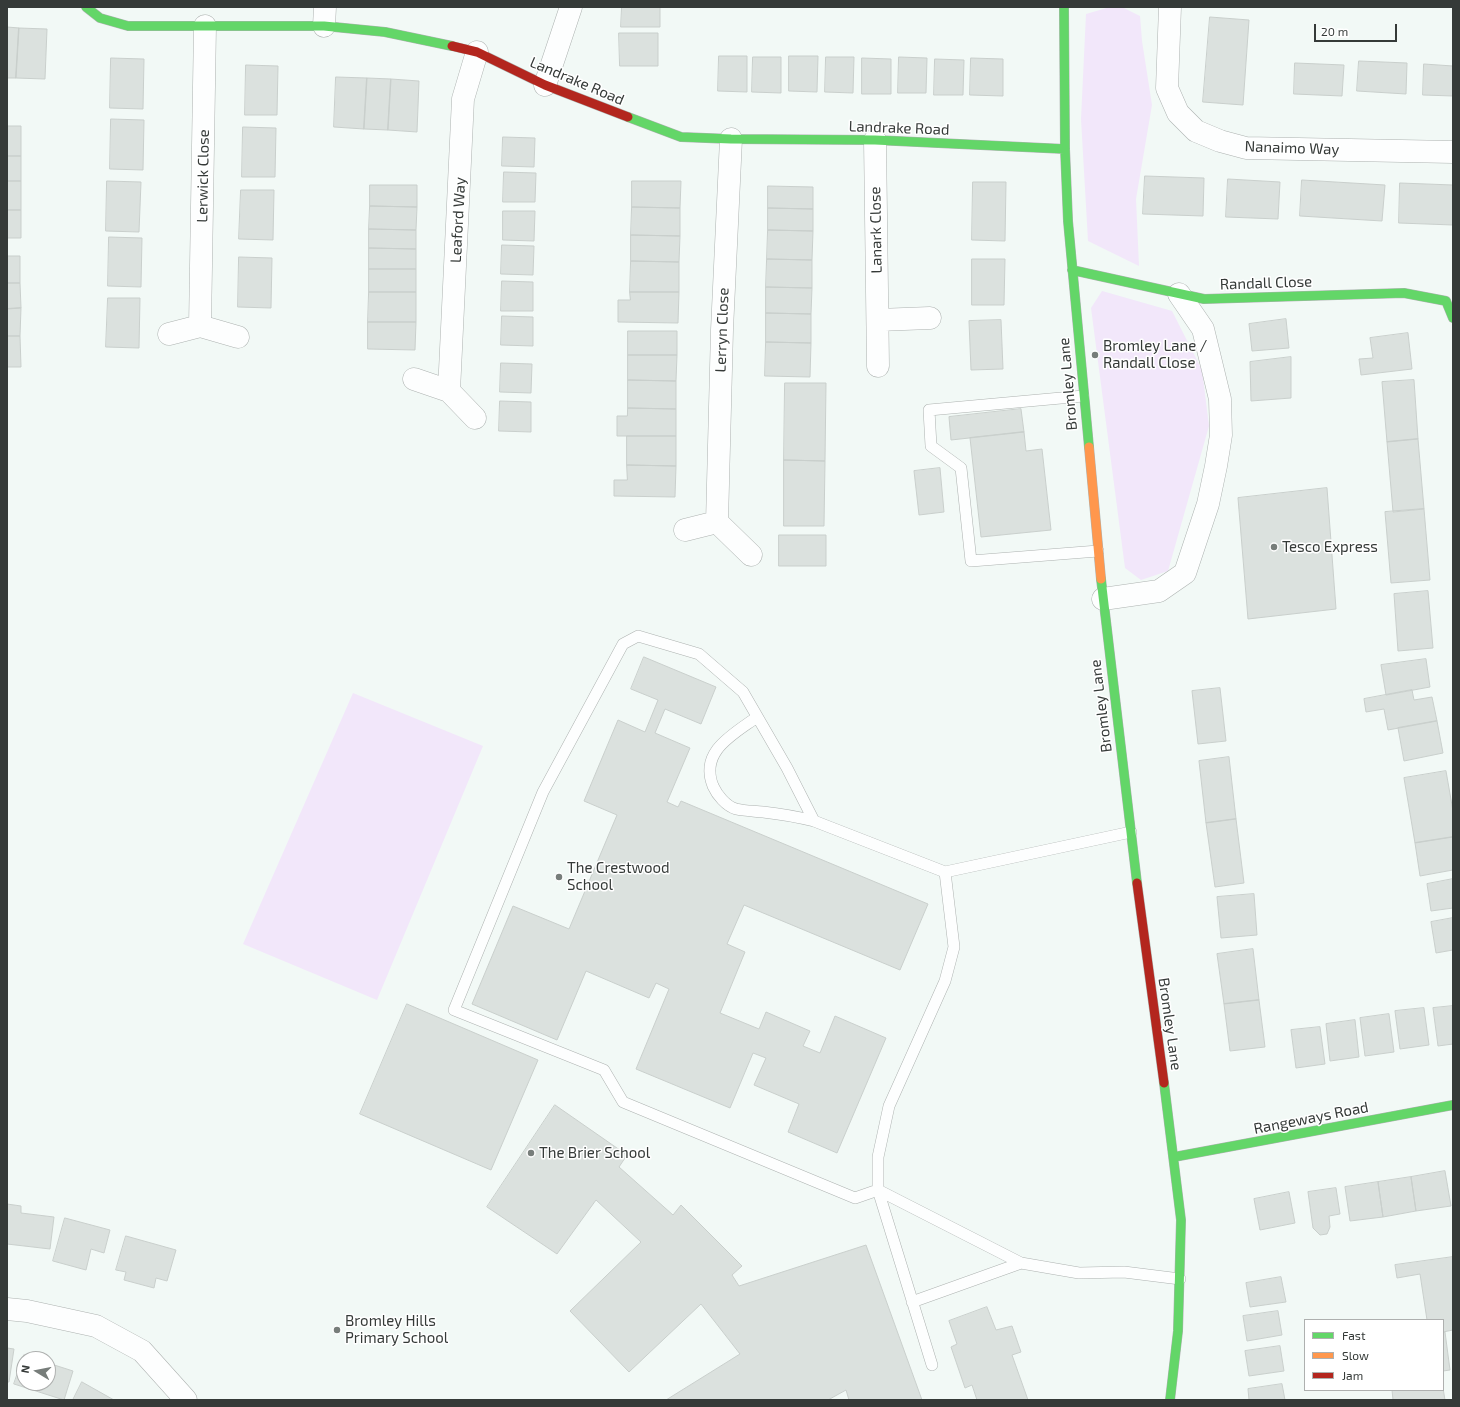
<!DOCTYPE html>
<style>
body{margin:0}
#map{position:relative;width:1460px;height:1407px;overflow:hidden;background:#f2f9f6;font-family:"Exo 2",sans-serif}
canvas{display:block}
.frame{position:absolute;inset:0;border:8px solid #353a38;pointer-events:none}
.legend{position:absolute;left:1304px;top:1319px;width:140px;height:72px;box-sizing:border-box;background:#fff;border:1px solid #aeb0af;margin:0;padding:5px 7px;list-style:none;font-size:12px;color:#353a38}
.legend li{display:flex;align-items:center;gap:8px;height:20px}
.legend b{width:20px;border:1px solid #aeb0af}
.north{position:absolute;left:16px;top:1351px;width:40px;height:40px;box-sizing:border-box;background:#fff;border:1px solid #aeb0af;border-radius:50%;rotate:280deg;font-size:11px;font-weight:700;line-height:16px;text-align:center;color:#353a38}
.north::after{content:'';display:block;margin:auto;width:14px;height:18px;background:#777d7a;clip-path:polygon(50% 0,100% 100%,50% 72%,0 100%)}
.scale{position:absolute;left:1314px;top:24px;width:83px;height:18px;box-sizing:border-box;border:2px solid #353a38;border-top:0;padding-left:5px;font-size:12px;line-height:14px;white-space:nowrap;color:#353a38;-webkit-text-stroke:3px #fff;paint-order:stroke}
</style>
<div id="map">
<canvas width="1460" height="1407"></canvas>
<div class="frame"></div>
<ul class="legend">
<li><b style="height:5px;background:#63d668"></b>Fast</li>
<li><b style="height:5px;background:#ff974d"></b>Slow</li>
<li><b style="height:5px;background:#b3261e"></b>Jam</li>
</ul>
<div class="north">N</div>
<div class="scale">20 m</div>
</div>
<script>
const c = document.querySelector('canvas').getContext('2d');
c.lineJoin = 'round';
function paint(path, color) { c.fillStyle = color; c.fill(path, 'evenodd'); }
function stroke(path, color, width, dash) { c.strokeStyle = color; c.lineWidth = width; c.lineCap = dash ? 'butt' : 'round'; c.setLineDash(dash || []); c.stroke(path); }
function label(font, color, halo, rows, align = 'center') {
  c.font = font + ' "Exo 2",sans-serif'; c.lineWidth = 3; c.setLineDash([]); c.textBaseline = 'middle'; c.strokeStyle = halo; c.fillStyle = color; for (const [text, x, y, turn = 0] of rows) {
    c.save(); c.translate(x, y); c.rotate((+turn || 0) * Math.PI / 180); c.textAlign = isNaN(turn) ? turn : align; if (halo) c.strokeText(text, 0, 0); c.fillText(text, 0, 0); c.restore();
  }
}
const green = new Path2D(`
 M1110,7H1122L1140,16L1142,41L1152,105L1136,199L1139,266L1088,241L1081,119L1086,14Z
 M1102,291L1172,311L1202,370L1209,426L1168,571L1141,580L1125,568L1091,308Z
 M353,693L483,746L377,1000L243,944Z`);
const building = new Path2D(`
 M622,7H660V27H621Z
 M1210,17L1249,20L1243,105L1203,102Z
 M7,27L19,28L16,78H7Z
 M19,28L47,29L45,79L16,78Z
 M619,33H658V66H620Z
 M719,56H747V92L718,91Z
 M789,56H818L817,92L789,91Z
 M753,57H781V93L752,92Z
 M826,57H854L853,93L825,92Z
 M899,57L927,58L926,93H898Z
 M111,58L144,59L143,109L110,108Z
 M862,58L891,59V94H862Z
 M971,58L1003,59V96L970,95Z
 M935,59L964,60L963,95H934Z
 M1359,61L1407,63L1406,94L1357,91Z
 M1295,63L1344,65L1342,96L1294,94Z
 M1424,64L1453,66V96L1423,95Z
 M246,65L278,66L277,115H245Z
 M336,77L367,78L364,129L334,127Z
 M367,78L391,79L388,130L364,129Z
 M391,79L419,81L417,132L388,130Z
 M111,119L144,120L143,170L110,169Z
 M7,126H21V156H7Z
 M243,127L276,128L275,177H242Z
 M503,137L535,138L534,167L502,166Z
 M7,156H21V181H7Z
 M504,172L536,173L535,202H503Z
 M1145,176L1204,178L1203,216L1143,214Z
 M1228,179L1280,182L1278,219L1226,217Z
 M1302,180L1385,185L1382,221L1300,216Z
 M7,181H21V210H7Z
 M107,181L141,182L139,232L106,231Z
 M632,181H681L680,208L632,207Z
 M973,182H1006L1005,241L972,240Z
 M1400,183L1453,185V225L1399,223Z
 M370,185H417V207L370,206Z
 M768,186L813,187V209L768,208Z
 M241,190H274L273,240L239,239Z
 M370,206L417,207L416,230L369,229Z
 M632,207L680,208V236L631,235Z
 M768,208L813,209V231L768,230Z
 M7,210H21V238H7Z
 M503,211H535L534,241L503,240Z
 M369,229L416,230V249L369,248Z
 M768,230L813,231L812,260L767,259Z
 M631,235L680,236L679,262L631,261Z
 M109,237L142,238L141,287L108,286Z
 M502,245L534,246L533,275L501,274Z
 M369,248L416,249V269H369Z
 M7,256H20V283H7Z
 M239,257L272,258L271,308L238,307Z
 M767,259L812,260V288L766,287Z
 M972,259H1005L1004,305H972Z
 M631,261L679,262V292H630Z
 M369,269H416V292H369Z
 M502,281L533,282V311H501Z
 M7,283H20L21,308L7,309Z
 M766,287L812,288L811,314L766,313Z
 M369,292H416V322H368Z
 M630,292H679L678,323L618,322V300H630Z
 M108,298H140L139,348L106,347Z
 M21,308L20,336H7V309Z
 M766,313L811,314V343L766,342Z
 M502,316L533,317V346L501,345Z
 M1286,319L1289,348L1252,351L1249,324Z
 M1001,320L1003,369L971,370L969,321Z
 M368,322H416L415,350L368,349Z
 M628,331H677V355H628Z
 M1408,333L1412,369L1361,375L1359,359L1373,358L1370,338Z
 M7,336H20L21,367H7Z
 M766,342L811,343L810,377L765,376Z
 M628,355H677L676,381L628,380Z
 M1291,357V398L1251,401L1250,362Z
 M501,363L532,364L531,393L500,392Z
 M628,380L676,381V409L628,408Z
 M1414,380L1418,439L1387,442L1382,382Z
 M785,383H826L825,461L784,460Z
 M500,401L531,402V432L499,431Z
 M628,408L676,409V436H617V416H627Z
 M1021,409L1024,432L951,440L949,417Z
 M1024,432L1026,451L1042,449L1051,530L981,537L970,438Z
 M627,436H676V466L627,465Z
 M1418,439L1424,509L1393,512L1387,442Z
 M784,460L825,461L824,526H784Z
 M627,465L676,466L675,497L614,496V480H627Z
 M940,468L944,512L919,515L914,471Z
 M1327,488L1336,609L1248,619L1238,498Z
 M1424,509L1430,580L1391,583L1385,512Z
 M779,535H826V566H779Z
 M1428,591L1433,648L1398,651L1394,594Z
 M644,657L716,687L701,724L665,709L655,733L690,748L667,802L678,807L681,801L928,904L900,970L744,905L727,944L745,952L720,1013L759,1029L766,1012L810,1031L803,1046L820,1053L835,1016L886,1038L837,1153L788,1132L799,1104L754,1085L766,1058L753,1053L730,1108L636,1069L669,989L656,983L649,998L586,971L557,1040L472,1004L513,906L569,929L617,815L584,801L618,720L645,732L658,700L631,689Z
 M1426,659L1430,687L1386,695L1381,665Z
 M1220,688L1226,741L1198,744L1192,691Z
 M1412,690L1414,700L1432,697L1437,721L1388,730L1384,709L1366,712L1364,699Z
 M1437,721L1443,753L1404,761L1398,728Z
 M1229,757L1236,819L1206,823L1199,761Z
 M1446,771L1453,811V837L1415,843L1404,778Z
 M1236,819L1244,883L1215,887L1206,823Z
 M1453,837V870L1420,876L1415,843Z
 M1453,879V908L1431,911L1427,884Z
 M1254,894L1257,935L1221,938L1217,897Z
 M1453,918V950L1436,953L1431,922Z
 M1253,949L1259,1000L1224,1004L1217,954Z
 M1259,1000L1265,1047L1230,1051L1224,1004Z
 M407,1004L538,1060L491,1170L360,1114Z
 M1453,1006V1044L1438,1046L1433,1008Z
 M1424,1008L1429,1045L1400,1049L1395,1011Z
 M1389,1014L1394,1052L1365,1056L1360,1018Z
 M1355,1020L1359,1057L1330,1061L1326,1024Z
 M1320,1027L1325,1064L1296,1068L1291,1030Z
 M555,1105L627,1155L619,1167L673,1215L681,1205L742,1266L732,1275L739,1286L866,1245L922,1400H849L846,1390L828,1400H666L740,1354L701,1304L629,1372L570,1311L641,1242L596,1200L557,1254L487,1207Z
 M1445,1171L1451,1206L1416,1211L1411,1177Z
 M1411,1177L1416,1211L1383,1217L1378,1182Z
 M1378,1182L1383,1217L1350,1221L1345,1187Z
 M1336,1188L1340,1214L1329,1216L1330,1227L1327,1234L1320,1235L1313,1228L1308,1192Z
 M1289,1192L1295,1223L1260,1230L1254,1199Z
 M7,1204L21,1206V1213L54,1217L50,1249L7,1244Z
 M65,1218L110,1230L104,1253L91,1249L86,1270L53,1261Z
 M126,1236L176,1250L167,1281L156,1278L154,1288L124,1280L126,1272L116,1270Z
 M1453,1257V1330L1443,1332V1320H1427L1420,1274L1397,1278L1395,1265Z
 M1281,1277L1286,1302L1250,1307L1246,1283Z
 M987,1307L996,1330L1012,1326L1021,1352L1012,1355L1028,1400H977L972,1385L965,1388L951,1347L957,1344L949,1321Z
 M1278,1311L1282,1335L1247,1341L1243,1316Z
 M1443,1332H1445L1450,1370L1443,1371Z
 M1280,1346L1284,1371L1249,1376L1245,1351Z
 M7,1348L14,1349L9,1382H7Z
 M24,1355L36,1359H24V1383H48V1363L73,1371L64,1400L14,1384Z
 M82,1382L114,1400H73Z
 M1282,1384L1285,1400H1249L1248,1389Z
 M1443,1388L1445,1400H1393L1392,1390H1443Z`);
const lane = new Path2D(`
 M1083,396L929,410L931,446L961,468L971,561L1098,551
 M757,717C734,734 699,751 713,786C717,795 726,806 736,809C745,811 754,811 763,812C781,814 798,817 814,821
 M1021,1263L878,1190L855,1198L623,1102L604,1070L454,1010L543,792L623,644L638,636L699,654L743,692L787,768L814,821L945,872L1131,832
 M912,1302L1021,1263L1079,1273L1124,1272L1180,1279
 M932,1365L878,1190V1157L889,1106L945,981L954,947L945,872`);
const street = new Path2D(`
 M1170,7L1167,88L1178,113L1196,131L1220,141L1246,148L1453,152
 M324,26L325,7
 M545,85L571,7
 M875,140L878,366
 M878,320L930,318
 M200,326L205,26
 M169,334L200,326L238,337
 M414,379L449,391L475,418
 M449,391L463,99L477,52
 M717,522L722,330L731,139
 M685,530L717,522L751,555
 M1103,599L1159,591L1185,573L1208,504L1216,466L1221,435L1220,399L1203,329L1179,294
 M7,1309L27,1311L96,1326L142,1351L186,1400`);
const fast = new Path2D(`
 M86,7L100,18L128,26H324L385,32L452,46
 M1064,7L1065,149L1068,221L1089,447
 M628,117L681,137L731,139L875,140L1065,149
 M1072,270L1204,299L1404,293L1446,301L1453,318
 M1101,579L1137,883
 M1164,1083L1181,1220L1178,1331L1170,1400
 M1174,1157L1453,1105`);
const slow = new Path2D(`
 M1089,447L1101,579`);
const jam = new Path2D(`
 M452,46L477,52L545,85L628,117
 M1137,883L1164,1083`);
const markers = [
 [1095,355,4,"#777d7a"],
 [1274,547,4,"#777d7a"],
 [559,877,4,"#777d7a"],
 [531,1153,4,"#777d7a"],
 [337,1330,4,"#777d7a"]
];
const streetNames = [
 ["Landrake Road",577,81,23],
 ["Landrake Road",899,128,2],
 ["Nanaimo Way",1292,148,2],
 ["Lerwick Close",203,176,-89],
 ["Leaford Way",458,220,-87],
 ["Lanark Close",876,230,-91],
 ["Randall Close",1266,283,-2],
 ["Lerryn Close",722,330,-88],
 ["Bromley Lane",1068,384,-95],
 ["Bromley Lane",1101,706,-97],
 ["Bromley Lane",1170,1024,82],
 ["Rangeways Road",1311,1118,-11]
];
const poiNames = [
 ["Bromley Lane /",1103,346],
 ["Randall Close",1103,363],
 ["Tesco Express",1282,547],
 ["The Crestwood",567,868],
 ["School",567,885],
 ["The Brier School",539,1153],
 ["Bromley Hills",345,1321],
 ["Primary School",345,1338]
];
paint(green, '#f2e7fa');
paint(building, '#dbe1de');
stroke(building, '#c9cfcc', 1);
stroke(lane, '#adb2b0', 12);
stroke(street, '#adb2b0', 23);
stroke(fast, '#adb2b0', 10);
stroke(slow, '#adb2b0', 10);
stroke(jam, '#adb2b0', 10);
stroke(lane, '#fdfefe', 11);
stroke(street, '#fdfefe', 22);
stroke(fast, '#63d668', 9);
stroke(slow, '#ff974d', 9);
stroke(jam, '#b3261e', 9);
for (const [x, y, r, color] of markers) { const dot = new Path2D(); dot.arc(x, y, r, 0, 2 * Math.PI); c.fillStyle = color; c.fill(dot); stroke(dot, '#fff', 1.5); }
label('15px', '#353a38', '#fff', streetNames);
label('15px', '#353a38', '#fff', poiNames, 'left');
</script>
